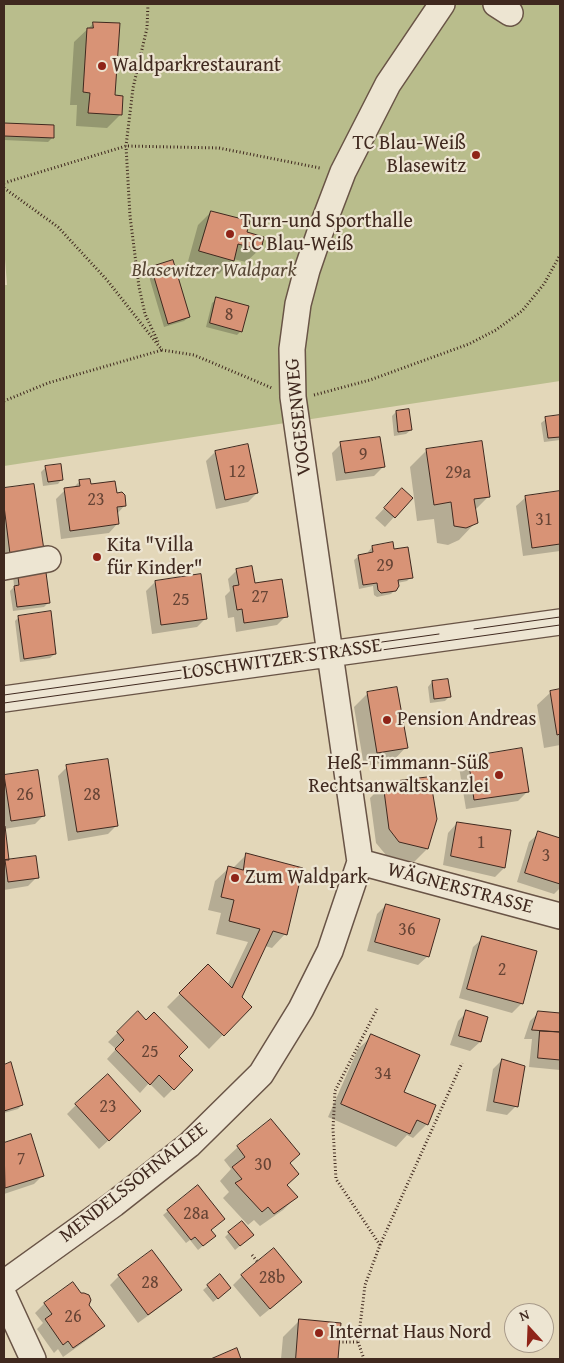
<!DOCTYPE html>
<meta charset="utf-8">
<style>
body{margin:0}
#map{position:relative;width:564px;height:1363px;overflow:hidden;background:#e3d7b9;font-family:"Gentium Book Plus",serif}
canvas{display:block}
.frame{position:absolute;inset:0;border:5px solid #40291f;pointer-events:none}
.north{position:absolute;left:504px;top:1303px;width:50px;height:50px;box-sizing:border-box;background:#ede5d2;border:1px solid #a89a8a;border-radius:50%;rotate:340deg;font-size:14px;font-weight:700;line-height:20px;text-align:center;color:#40291f}
.north::after{content:'';display:block;margin:auto;width:18px;height:22px;background:#8f2418;clip-path:polygon(50% 0,100% 100%,50% 72%,0 100%)}
</style>
<div id="map">
<canvas width="564" height="1363"></canvas>
<div class="frame"></div>
<div class="north">N</div>
</div>
<script>
const c = document.querySelector('canvas').getContext('2d');
c.lineJoin = 'round';
function paint(path, color) { c.fillStyle = color; c.fill(path, 'evenodd'); }
function stroke(path, color, width, dash) { c.strokeStyle = color; c.lineWidth = width; c.lineCap = dash ? 'butt' : 'round'; c.setLineDash(dash || []); c.stroke(path); }
function label(font, color, halo, rows, align = 'center') {
  c.font = font + ' "Gentium Book Plus",serif'; c.lineWidth = 4.5; c.setLineDash([]); c.textBaseline = 'middle'; c.strokeStyle = halo; c.fillStyle = color; for (const [text, x, y, turn = 0] of rows) {
    c.save(); c.translate(x, y); c.rotate((+turn || 0) * Math.PI / 180); c.textAlign = isNaN(turn) ? turn : align; if (halo) c.strokeText(text, 0, 0); c.fillText(text, 0, 0); c.restore();
  }
}
const green = new Path2D(`
 M4,4H560V381L4,466V285H7L4,246Z`);
const shadow = new Path2D(`
 M94,23L113,96L121,114L107,128L76,126L77,105H70L74,42Z
 M4,124L53,126V137L48,142L4,140Z
 M211,212L246,233L260,249L246,262L233,259L219,274L187,265L198,225Z
 M152,268L189,317L184,321L164,327L148,273Z
 M217,299L241,331L237,335L206,327L212,303Z
 M396,412L411,430L406,434L394,436L392,416Z
 M560,416V440L544,442L541,423L546,419Z
 M341,444L383,467L374,476L336,481L332,453Z
 M427,450L488,497L475,510L476,522L459,540L448,545L437,543L434,519L417,521L410,467Z
 M215,452L257,493L248,502L216,509L206,461Z
 M46,467L62,479L58,484L43,486L41,472Z
 M80,481L90,486L116,494L125,505L117,514L118,523L109,533L61,539L56,499L65,490L73,488Z
 M33,485L42,549L4,563V489Z
 M560,492V551L523,556L516,506L526,497Z
 M411,498L385,527L375,518L393,499Z
 M372,547L411,577L407,581L397,583L395,590L391,594L377,597L374,595L373,586L359,589L354,560L359,556L369,554L368,552Z
 M17,570L49,602L44,607L13,611L10,591L14,587L13,574Z
 M237,570L254,584L286,616L277,625L236,632L234,617L228,618L225,596L230,591L228,579Z
 M155,582L206,618L197,627L152,634L146,591Z
 M19,617L55,654L50,658L20,662L15,621Z
 M432,682L449,697L445,701L430,703L428,687Z
 M396,688L406,747L393,761L364,766L354,707L367,694Z
 M560,690V745L544,748L537,705L551,692Z
 M468,758L527,792L518,801L466,809L459,767Z
 M67,767L117,825L108,834L68,841L58,776Z
 M4,776L44,815L35,824L4,829L8,861L37,877L28,886L4,890Z
 M429,779L427,849L414,862L386,855L376,843L370,798L383,785Z
 M457,823L510,832L504,868L495,877L443,865L448,833Z
 M539,833L560,839V888L554,894L517,882L529,842Z
 M246,855L285,934L272,948L265,946L240,997L250,1007L209,1049L167,1007L208,966L227,986L248,942L216,934L221,913L208,910L215,881L229,868L232,869Z
 M386,905L428,956L418,965L367,951L377,914Z
 M483,938L522,1003L512,1013L459,998L473,947Z
 M467,1012L487,1018L480,1042L470,1051L450,1045L458,1021Z
 M539,1012L560,1014V1070L529,1067L532,1039H524L530,1021Z
 M138,1013L192,1070L164,1098L149,1083L140,1093L107,1059L116,1049L108,1042Z
 M372,1036L403,1092L435,1106L426,1125L413,1138L407,1135L396,1147L328,1117L358,1049Z
 M502,1060L516,1106L507,1115L486,1111L493,1069Z
 M10,1064L22,1105L18,1109L4,1113V1066Z
 M76,1105L131,1120L99,1149L67,1114Z
 M270,1121L289,1163L286,1185L296,1197L283,1210L260,1226L254,1220L248,1225L223,1198L229,1192L220,1181L231,1169L224,1160L238,1147Z
 M30,1135L43,1175L34,1184L4,1194V1144Z
 M198,1187L209,1230L210,1240L198,1250L190,1240L186,1243L163,1215Z
 M229,1233L248,1239L235,1250L225,1237Z
 M152,1252L180,1290L171,1299L138,1323L110,1285L119,1276Z
 M220,1276L226,1292L213,1302L203,1290Z
 M242,1276L292,1291L260,1317L233,1285Z
 M73,1284L103,1326L94,1335L63,1357L58,1349L54,1353L37,1329L43,1323L35,1313L44,1304Z
 M300,1320L340,1324L336,1359H281L283,1337Z`);
const building = new Path2D(`
 M93,22L120,23L115,95L123,96L122,115L88,113L90,93L83,92L87,28H93Z
 M4,123L54,125V138L4,136Z
 M211,211L250,221L247,232L264,237L261,250L238,244L234,261L199,251Z
 M173,260L190,317L168,324L151,267Z
 M216,297L249,306L242,332L210,323Z
 M409,409L412,430L398,432L396,411Z
 M560,415V437L548,438L545,417Z
 M380,437L385,467L345,473L340,442Z
 M482,441L490,497L474,499L478,523L466,528L454,526L451,502L434,505L426,449Z
 M248,444L258,493L225,500L215,451Z
 M61,464L63,480L48,482L45,466Z
 M90,479L91,484L115,481L117,493L122,492L125,495L126,506L117,507L119,524L70,531L64,488L80,486L79,480Z
 M34,484L44,550L10,554L4,506V488Z
 M402,488L413,498L395,518L384,508Z
 M560,491V544L532,548L525,496Z
 M393,542L394,549L408,547L413,578L398,580L399,586L396,591L381,593L378,590L377,583L363,585L358,555L373,552L372,546Z
 M45,565L50,603L17,607L14,586L19,585L17,569Z
 M252,566L255,583L282,579L288,617L244,623L242,609L237,610L233,586L239,585L236,569Z
 M201,574L207,619L161,625L155,581Z
 M51,611L56,654L24,659L18,616Z
 M448,679L451,697L434,699L432,681Z
 M397,687L408,748L377,753L367,692Z
 M560,689V734L557,735L550,691Z
 M522,748L529,792L474,800L468,757Z
 M108,759L118,826L77,832L66,765Z
 M38,770L45,816L11,821L4,775Z
 M430,777L437,819L428,849L399,842L389,829L383,783Z
 M457,822L511,830L505,868L451,856Z
 M4,826H5L9,860H4Z
 M538,831L560,838V884L525,873Z
 M246,853L303,868L287,935L273,931L242,997L252,1007L224,1036L179,993L208,964L232,988L260,929L229,921L234,900L221,897L228,866L243,870Z
 M36,856L39,878L8,882L5,860Z
 M386,904L440,919L429,957L375,942Z
 M482,936L537,951L523,1004L467,989Z
 M466,1010L488,1017L481,1042L459,1036Z
 M138,1011L146,1020L154,1012L188,1047L179,1056L193,1070L174,1090L159,1075L150,1085L115,1049L124,1040L117,1032Z
 M538,1011L560,1013V1032L532,1030Z
 M540,1031L560,1032V1060L538,1058Z
 M371,1034L420,1055L404,1092L436,1105L428,1125L417,1120L410,1134L341,1104Z
 M502,1059L525,1066L518,1107L494,1102Z
 M11,1062L23,1105L4,1111V1065Z
 M108,1074L141,1111L109,1141L75,1104Z
 M271,1119L300,1154L290,1163L299,1174L287,1185L298,1197L274,1214L268,1207L262,1212L235,1183L242,1179L232,1167L245,1157L237,1146Z
 M31,1134L44,1176L5,1188L4,1143Z
 M198,1185L225,1219L211,1230L216,1236L203,1246L195,1237L191,1240L167,1210Z
 M242,1221L254,1235L240,1246L228,1232Z
 M274,1248L302,1282L270,1309L241,1275Z
 M152,1250L182,1290L148,1315L118,1275Z
 M220,1274L231,1288L218,1299L207,1285Z
 M73,1282L81,1293H84L89,1295L91,1300L89,1305L105,1326L73,1348L68,1341L63,1345L45,1319L52,1314L44,1303Z
 M299,1319L341,1323L338,1359H296Z
 M237,1348L241,1359H211Z`);
const path = new Path2D(`
 M148,4L147,28L133,88L126,146L130,216L139,287L145,314L159,344
 M4,183L126,146L219,148L320,168
 M4,188L58,227L107,280L162,350L194,355L272,388
 M314,395L370,380L469,344L496,330L522,311L544,284L560,255
 M4,401L48,383L162,350
 M380,1245L462,1063
 M252,1255L257,1261
 M339,1342H358L365,1285L380,1245L336,1179L333,1129L335,1091L377,1009
 M358,1342L364,1359`);
const minor = new Path2D(`
 M496,4L510,13
 M4,567L48,559
 M4,699L560,622
 M360,862L560,916
 M4,1283L114,1204L189,1145L261,1074L301,1009L330,951L360,862L293,397L292,349L298,304L307,270L319,235L343,172L388,84L442,4
 M4,1296L33,1359`);
const tram = new Path2D(`
 M474,629L560,617
 M4,695L439,634
 M4,703L560,625`);
const markers = [
 [102,66,5,"#8f2418"],
 [476,155,5,"#8f2418"],
 [230,234,5,"#8f2418"],
 [97,557,5,"#8f2418"],
 [387,720,5,"#8f2418"],
 [499,775,5,"#8f2418"],
 [235,878,5,"#8f2418"],
 [319,1333,5,"#8f2418"]
];
const numberNames = [
 ["8",229,315],
 ["9",363,455],
 ["12",237,472],
 ["29a",458,473],
 ["23",96,500],
 ["31",544,520],
 ["29",385,566],
 ["27",260,597],
 ["25",181,600],
 ["26",25,795],
 ["28",92,795],
 ["1",481,843],
 ["3",546,856],
 ["36",407,930],
 ["2",502,970],
 ["25",150,1052],
 ["34",383,1074],
 ["23",108,1107],
 ["7",21,1159],
 ["30",263,1165],
 ["28a",196,1214],
 ["28b",272,1278],
 ["28",150,1283],
 ["26",73,1317]
];
const poiNames = [
 ["Waldparkrestaurant",112,66],
 ["TC Blau-Weiß",466,144,"right"],
 ["Blasewitz",466,167,"right"],
 ["Turn-und Sporthalle",240,222],
 ["TC Blau-Weiß",240,245],
 ["Kita \"Villa",107,546],
 ["für Kinder\"",107,569],
 ["Pension Andreas",397,720],
 ["Heß-Timmann-Süß",489,764,"right"],
 ["Rechtsanwaltskanzlei",489,787,"right"],
 ["Zum Waldpark",245,878],
 ["Internat Haus Nord",329,1333]
];
const parkNames = [
 ["Blasewitzer Waldpark",214,271]
];
const streetNames = [
 ["VOGESENWEG",299,417,-96],
 ["LOSCHWITZER STRASSE",282,660,-8],
 ["WÄGNERSTRASSE",460,889,15],
 ["MENDELSSOHNALLEE",134,1183,-38]
];
paint(green, '#b9bd8c');
paint(shadow, '#0003');
paint(building, '#d89376');
stroke(building, '#40291f', 1);
stroke(minor, '#695446', 28);
stroke(path, '#40291f', 3, [1, 2.5]);
stroke(minor, '#ede5d2', 25);
stroke(tram, '#40291f', 1);
for (const [x, y, r, color] of markers) { const dot = new Path2D(); dot.arc(x, y, r, 0, 2 * Math.PI); c.fillStyle = color; c.fill(dot); stroke(dot, '#ede5d2', 2); }
label('18px', '#664435', null, numberNames);
label('20px', '#40291f', '#ede5d2', poiNames, 'left');
label('italic 20px', '#584735', '#ede5d2', parkNames);
label('20px', '#40291f', '#ede5d2', streetNames);
</script>
